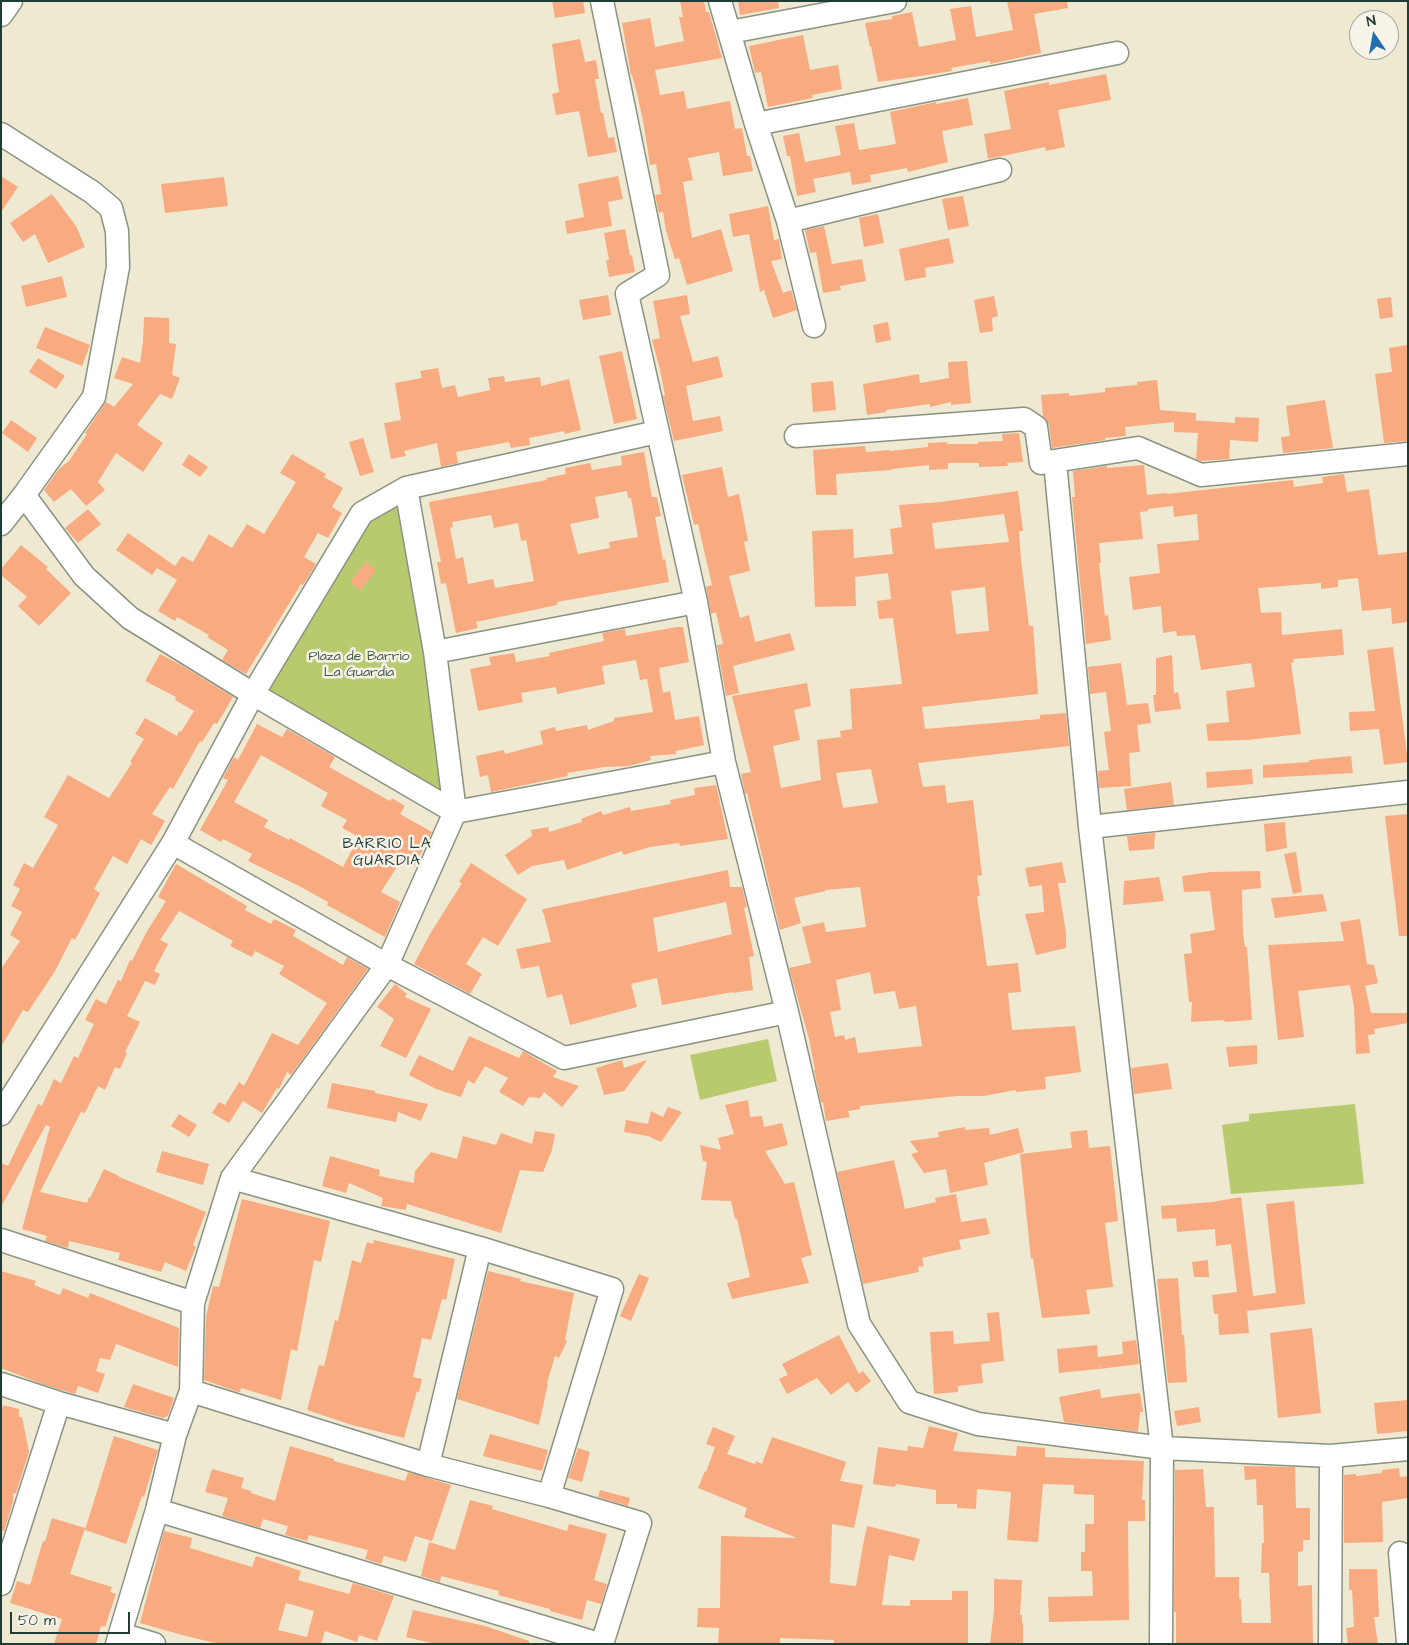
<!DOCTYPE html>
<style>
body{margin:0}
#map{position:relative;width:1409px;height:1645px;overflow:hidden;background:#f0e9d1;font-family:"Architects Daughter",sans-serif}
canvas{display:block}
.frame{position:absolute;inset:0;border:2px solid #1f3d34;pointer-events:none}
.north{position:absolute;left:1349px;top:10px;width:50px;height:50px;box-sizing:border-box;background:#f7f3e8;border:1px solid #a1aaa0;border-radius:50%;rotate:348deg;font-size:14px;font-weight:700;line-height:20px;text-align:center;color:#1f3d34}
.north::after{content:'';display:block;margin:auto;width:18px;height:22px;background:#1f6fb2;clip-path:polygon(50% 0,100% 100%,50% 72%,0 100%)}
.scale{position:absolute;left:10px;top:1612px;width:120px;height:22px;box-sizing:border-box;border:2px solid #1f3d34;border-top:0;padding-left:6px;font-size:15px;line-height:18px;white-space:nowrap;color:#1f3d34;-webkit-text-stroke:4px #f7f3e8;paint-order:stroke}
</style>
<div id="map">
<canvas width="1409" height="1645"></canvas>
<div class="frame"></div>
<div class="north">N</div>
<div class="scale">50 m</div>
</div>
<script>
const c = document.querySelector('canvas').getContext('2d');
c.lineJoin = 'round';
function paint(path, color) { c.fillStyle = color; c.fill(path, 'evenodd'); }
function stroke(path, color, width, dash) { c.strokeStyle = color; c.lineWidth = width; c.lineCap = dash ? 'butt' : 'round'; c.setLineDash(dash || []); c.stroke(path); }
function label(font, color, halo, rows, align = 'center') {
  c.font = font + ' "Architects Daughter",sans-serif'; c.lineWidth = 5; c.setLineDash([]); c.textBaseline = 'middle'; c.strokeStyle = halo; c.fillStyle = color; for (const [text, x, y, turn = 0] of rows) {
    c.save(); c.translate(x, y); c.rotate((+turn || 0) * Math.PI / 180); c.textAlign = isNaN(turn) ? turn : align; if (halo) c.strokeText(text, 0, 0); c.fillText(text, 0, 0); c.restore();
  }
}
const green = new Path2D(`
 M406,488L455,812L253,694L362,513Z
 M768,1039L777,1081L700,1100L690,1055Z
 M1355,1104L1364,1184L1231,1194L1222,1125L1249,1121V1114Z`);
const building = new Path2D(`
 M552,1H583L585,13L555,18Z
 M680,1H704L706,12H709L722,58L655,70L660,95L684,91L687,109L730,101L735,129L742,128L747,156H750L753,171L723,176L719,152L688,158L693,180L683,182L692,238L721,229L733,271L687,285L679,258L675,259L666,231L663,212L659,213L655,195L661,194L656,164L650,165L644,126L637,93L632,75H631L622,23L650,18L655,47L684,41L679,17H683Z
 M738,1H778L779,8L740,15Z
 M1007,1H1067L1068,8L1034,14L1041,53L990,64V61L951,68L952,71L934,74L878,82L871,46L870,47L865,23L892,19V16L912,12L919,47L956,40L950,9L971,6L976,37L1013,30Z
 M803,35L810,70L838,65L842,89L812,95L813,98L768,107L761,72L755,73L749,46Z
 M580,39L585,62L596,60L599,79H595L601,113H603L608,138L614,137L617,152L588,157L579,111L556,115L552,94L559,92L552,44Z
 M1106,74L1111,100L1058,110L1065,147L1046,151L1045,147L988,159L984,134L1011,129L1004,91L1049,82V85Z
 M968,98L973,125L942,131L948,162L908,172L907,168L870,175L871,182L852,185L850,172L813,179L816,192L797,196L790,156H787L783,136L799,133L805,162L841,155L835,126L854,123L859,150L896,144L890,112L936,102V104Z
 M1,176L18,187L1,212Z
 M618,176L623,199L608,202L612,226L567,234L565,221L584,217L578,184Z
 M224,177L228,206L165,213L161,184Z
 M52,194L76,226L85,247L48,263L35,234L23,242L10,223Z
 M963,196L969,226L948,230L942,199Z
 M768,206L774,240L779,239L782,259L771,261L783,293L791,290L797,310L773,318L764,290L760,292L749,234L733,237L729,214Z
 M878,214L884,243L864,247L859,218Z
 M824,226L832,264L862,259L866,281L840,286L841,290L823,293L816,252L810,253L805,230Z
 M625,229L630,256L632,255L635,272L609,277L606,260H609L604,233Z
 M949,238L954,263L925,268L926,277L905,281L899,249Z
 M62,276L67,297L26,307L21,286Z
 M608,295L611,315L583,320L579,300Z
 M687,295L690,314L680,316L693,362L718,356L723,377L686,386L693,421L720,416L723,431L674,441L663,396L665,395L660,370L652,340L660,338L653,301Z
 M994,296L998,316L992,318L993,331L980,333L974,300Z
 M1391,297L1393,317L1380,319L1377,299Z
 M144,317L169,318V343L176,344L172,375L180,378L172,399L160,394L137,425L163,443L143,472L116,453L98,482L105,490L86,506L71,489L54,502L44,490L59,469L69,461L87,434L85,433L106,402L114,407L133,384L114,378L122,357L140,363L143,342Z
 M888,322L891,340L876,343L873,325Z
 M45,327L90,345L82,366L36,348Z
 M1408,345V441L1384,443L1375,374L1392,372L1389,348Z
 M622,351L637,419L614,424L599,356Z
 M38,358L65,376L56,389L29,372Z
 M967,361L971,403L951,405V402L930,407V404L886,410V412L867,415L863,384L919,374L920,383L949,378L948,362Z
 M438,368L442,388L455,385L458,397L490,390L488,378L504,376L505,382L540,377L541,386L569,379L581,430L565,434L564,431L529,438L530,445L511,448L509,442L456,452L458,463L441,467L437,443L404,451L406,456L391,459L384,423L401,420L395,383L422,378L420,371Z
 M1157,380L1160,410L1196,413V420H1190L1235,423V417L1259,418L1258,442L1230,440L1229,459L1202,461L1196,459L1198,433L1174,432V422L1125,427L1126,436L1105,438V440L1052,448L1049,425L1043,416L1041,395L1069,393V396L1105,392V388L1137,385V382Z
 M833,381L836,410L813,412L811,383Z
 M1325,400L1333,448L1283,453L1281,437L1290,436L1286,406Z
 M11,420L37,438L28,452L2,433Z
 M1019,433L1023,462L1007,463L1008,466L979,467V463H948V469L929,470V465L892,469V470L836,474L837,495H816L813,450L865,446L866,452L890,450V451L928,447V443L947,442V444H978V442L1003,441L1002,434Z
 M363,438L374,472L360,476L349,442Z
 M644,452L652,497H657L661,516L655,517L663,560L665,559L669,582L557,602V605L476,622L478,628L456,633L446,583L441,584L437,562H441L429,502L547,480L546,478L566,474L565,468L590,463L592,470L622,465L621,456ZM627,491L628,498H631L638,537L609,542L610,548L578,554L570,524L599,518L595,497ZM491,515L494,528L518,523L521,541L526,540L534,581L495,588L493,579L468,584L463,557L456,559L450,528L453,527L452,522Z
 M189,454L208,467L200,477L182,465Z
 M292,454L326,474L324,477L343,488L332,507L342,513L328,538L318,533L304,557L316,564L303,585L301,584L246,674L222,660L228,650L207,637L209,635L177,617L175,621L158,611L177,580L157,568L152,575L116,550L128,533L175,566L182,556L193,562L209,534L232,548L247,524L264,534L296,482L280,473Z
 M1144,465L1147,495L1167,493V494L1293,480L1294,487L1323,483L1322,477L1344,474L1347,492L1369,489L1378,555L1408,552V622L1392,624L1391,608L1362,611L1358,578L1338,580V587L1321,589V583L1258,588L1261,613L1281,612L1282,635L1342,629L1344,655L1293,659L1294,662L1291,663L1301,734L1247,740L1208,741L1206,724L1229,722L1226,691L1255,687L1251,663L1201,670L1195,635L1177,636L1176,631L1163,633L1161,606L1133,610L1129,577L1160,573L1157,544L1199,540L1197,514L1174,517L1173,506L1148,509V511L1140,512L1143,539L1099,543L1101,563H1099L1105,616L1108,615L1111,640L1086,644L1072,497H1075L1073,471L1107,466V468Z
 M722,467L728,497L739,494L748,541L744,542L750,571L729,576L740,618L749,615L755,642L790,633L795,650L733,666L739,693L726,696L717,645L723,644L716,612L711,614L706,587L712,585L698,524L694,525L682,475Z
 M1018,491L1023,531H1019L1021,559L1029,626H1033L1038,694L922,707L925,729L1040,719V715L1066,713L1069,746L918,763L923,787L945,785L947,803L973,800L982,875L977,876L980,896H977L987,966L1018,963L1021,992L1008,993L1012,1030L1075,1026L1081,1072L1045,1077L1046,1089L1016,1092V1090L984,1096H957L860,1106V1109L848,1111L850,1117L826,1121L823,1102L821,1103L814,1070H815L809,1039L789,968L811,963L802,927L824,922L826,932L866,927L860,887L825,890L826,891L794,898L801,923L780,930L747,793L745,794L741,774L751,772L732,696L807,683L811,706L794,710L800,740L773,746L781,788L821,780L817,740L841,737L840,731L852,729L850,689L902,684L893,618L879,619L877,601L891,599L888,573L855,577L856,606L815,607L812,531L853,529L854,558L893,554L890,529L902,527L899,505L941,502ZM1004,514L1009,542L935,549L932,523ZM985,587L989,631L956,634L951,591ZM871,769L878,803L843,808L836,773ZM870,972L874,994L895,991L899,1009L916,1006L922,1046L858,1053L855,1037L845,1040L844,1035L835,1037L830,1012L841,1010L836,980Z
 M88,509L101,524L78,543L65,528Z
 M21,545L48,567L46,569L71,593L39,626L18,606L27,597L1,575V569Z
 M366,562L376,570L360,590L350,582Z
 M677,627H683L689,662L659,668L663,693L670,691L675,720L699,716L704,745L676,751V754L650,756L651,760L629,766L605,767L567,773L568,776L491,792L488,775L480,777L476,756L504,750L505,754L543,744L540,731L555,727L556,731L587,725L588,730L614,721V718L653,712L647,679L640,680L636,660L602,666L605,684L557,694L556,687L521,693L523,702L478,711L470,669L491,665L489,657L514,653L516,662L550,656L549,653L604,641L602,633L625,629L626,636Z
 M1393,647L1408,762L1384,765L1379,729L1350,731L1349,712L1375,711L1367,650Z
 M160,654L181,665L233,697L217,724L214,723L202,742L200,741L173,789L170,787L152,814L165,821L151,845L141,839L127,864L113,856L94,889L100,893L75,940L72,938L55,971L28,1012L23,1010L1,1047V969L20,941L10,935L22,912L11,906L20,889L13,885L24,863L33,868L58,825L44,817L68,775L109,798L132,763L130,762L144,739L135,734L145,718L177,736L179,731L181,732L194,711L175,700L176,697L145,681Z
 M1172,655L1174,693L1178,692L1181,709L1155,712L1153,695H1156V658Z
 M1121,663L1127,705L1148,703L1151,723L1137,725L1140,752L1129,753L1131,786L1099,788L1098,771L1109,770L1104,732L1111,731L1106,692L1090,694L1088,667Z
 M257,724L282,737L287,729L335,757L329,767L390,801L392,798L405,806L400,814L432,832L414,866L402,859L381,892L400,902L385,937L327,905L328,902L301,887L248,861L252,854L223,839L221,842L200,830L228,780L223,778L234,757L238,760ZM261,755L328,793L321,806L347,820L342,828L359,837L343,867L290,838L289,840L264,827L268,820L234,802Z
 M1351,756L1353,773L1263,778V765L1310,762L1309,760Z
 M1252,769L1253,784L1207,788L1206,772Z
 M1171,782L1174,805L1127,810L1124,789Z
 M716,785L728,839L680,846L679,843L650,847L623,855L622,851L567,870L564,860L532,866L518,875L505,855L532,836L531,830L548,827L549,832L582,822L581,819L601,811L603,815L630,807L631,811L671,804L670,800L695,795L694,788Z
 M1408,814V936H1399L1385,816Z
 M1285,822L1287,848L1266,852L1264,824Z
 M1155,833L1154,849L1129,851L1127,836Z
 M1296,852L1302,892L1293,894L1284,854Z
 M1062,862L1066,883H1058L1066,933V948L1036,955L1025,914L1044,912L1042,885L1029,887L1025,868Z
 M471,863L527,899L498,946L483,937L466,964L482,974L470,994L414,964L430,934L462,883L459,882Z
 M176,864L247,906L245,910L271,924L274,919L296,930L293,936L343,965L347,957L368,969L291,1075L287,1072L279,1089L277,1088L262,1113L243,1101L229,1123L212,1113L219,1102L225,1105L239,1082L244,1086L272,1033L298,1045L327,1003L279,974L284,966L255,951L252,957L230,946L233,941L179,911L160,940L168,944L154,971L160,974L155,985L145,981L127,1016L140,1022L125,1052L127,1053L120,1069L115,1067L105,1090L98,1086L85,1113L81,1112L40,1192L87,1203L89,1197L90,1198L104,1169L119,1176V1177L206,1212L193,1245L196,1247L186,1271L165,1262L161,1272L118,1260L120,1253L69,1241L68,1248L45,1241L47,1236L22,1229L50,1127L46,1125L1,1207V1163L8,1166L38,1104L42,1106L54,1079L61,1083L74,1056L78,1058L94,1024L85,1020L96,999L106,1004L118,980L121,981L130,960L132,961L146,933L166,901L158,897Z
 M728,870L730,887H742L747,907L744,908L754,956L749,957L753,990L733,993V992L662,1005L657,978L631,984L637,1007L570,1025L562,994L547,998L539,966L521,969L516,949L551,942L544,915L542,910L543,909ZM726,902L732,934L658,952L653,918Z
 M1260,871L1261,888L1242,890L1243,934L1245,947H1247L1252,1020L1225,1022L1224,1020L1191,1022L1192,1002H1189L1184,954L1192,953L1190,934L1215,930L1210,891L1184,892L1182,876L1210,872Z
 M1159,877L1164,901L1123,905L1124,881Z
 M1323,894L1327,911L1275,918L1271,898Z
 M1360,919L1367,964L1374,965L1378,983L1365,986L1371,1013H1408V1023L1374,1029L1375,1034L1368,1035L1370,1053L1356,1054L1354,1007L1350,985L1298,991L1304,1037L1278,1040L1268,945L1344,941L1340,922Z
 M395,984L407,994L405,997L431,1009L406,1058L380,1046L394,1019L377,1007Z
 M469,1036L519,1058L523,1051L557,1071L553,1077L579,1086L562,1107L544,1092L540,1098L529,1097L523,1106L499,1092L508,1078L485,1066L474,1084L468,1080L461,1097L436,1089L409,1075L419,1055L453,1071Z
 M1257,1045V1064L1229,1067L1226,1047Z
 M622,1060L624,1068L647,1060L624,1091L604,1095L596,1068Z
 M1168,1063L1172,1089L1134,1094L1131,1068Z
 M332,1083L375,1091V1093L428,1104L421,1121L398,1112L396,1122L327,1108Z
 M748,1100L750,1117L762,1116L764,1127L782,1123L788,1145L765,1151L785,1184L794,1182L812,1255L801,1258L809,1283L732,1299L727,1283L750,1277L737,1219H735L731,1201L701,1200L707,1162L703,1161L700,1145L721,1150L718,1138L734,1134L725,1105Z
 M668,1107L682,1112L661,1142L648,1136L624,1132L626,1120L648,1124L651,1111L663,1117Z
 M179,1114L197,1125L189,1137L171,1126Z
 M965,1127V1130L989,1128L990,1135L1018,1128L1024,1152L984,1163L988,1185L950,1193L946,1169L924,1173L911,1154L918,1152L910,1141L939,1137L938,1132Z
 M1087,1130L1089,1148L1110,1146L1118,1221L1105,1223L1113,1287L1086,1290L1090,1314L1042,1318L1033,1258L1031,1259L1020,1154L1072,1148L1070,1132Z
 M535,1131L555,1134L552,1150L543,1172L520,1170L501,1233L407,1204L406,1210L381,1206L383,1198L349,1183L346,1193L322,1186L330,1156L380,1170L379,1176L414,1183L415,1171L431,1152L457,1159L463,1136L496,1145L501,1133L532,1144Z
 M162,1151L209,1164L203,1185L156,1172Z
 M894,1160L905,1209L936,1202L935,1198L956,1194L961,1222L986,1218L990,1234L959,1240L961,1249L922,1258L924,1266L918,1267L919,1272L863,1284L837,1172Z
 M1241,1197L1253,1296L1276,1293L1266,1204L1294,1201L1305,1304L1247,1311L1249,1333L1219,1335L1218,1314H1214L1212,1295L1237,1292L1231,1244L1216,1246L1215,1229L1177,1232L1176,1218L1162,1219L1161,1206L1212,1202Z
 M242,1199L330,1221L321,1262L314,1260L297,1351L291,1349L281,1400L241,1388L240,1392H238L204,1380L206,1317L213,1286L219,1287Z
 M374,1240L455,1259L446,1300L442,1299L431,1340L422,1338L413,1377L422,1379L419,1392L417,1391L404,1438L352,1425L307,1410L319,1365L324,1366L335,1320L338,1321L352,1260L361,1263L367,1242L373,1244Z
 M1208,1260L1209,1277H1194L1192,1262Z
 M1,1271L36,1281L34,1285L60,1295L63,1288L88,1298L90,1293L179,1328L178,1367L116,1344L110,1360L100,1358L96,1371L105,1374L98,1393L78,1386L75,1394L42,1384L1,1368Z
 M488,1271L521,1279L520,1281L574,1293L565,1340L567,1341L559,1358L555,1356L547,1383H548L539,1425L457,1399Z
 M639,1274L649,1278L631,1321L620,1316Z
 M1178,1278L1182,1335H1184L1187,1382L1168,1383L1157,1279Z
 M999,1312L1004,1361L981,1364L983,1383L958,1386V1392L934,1394L930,1332L953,1331L954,1344L990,1341L987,1313Z
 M1312,1328L1321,1413L1278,1418L1270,1333Z
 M839,1335L859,1374L863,1371L871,1381L856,1393L848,1382L831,1395L817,1378L787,1394L779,1379L788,1375L782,1364Z
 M1136,1340L1139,1364L1100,1369L1099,1363V1369L1059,1373L1057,1349L1097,1345L1098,1357L1123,1354L1122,1342Z
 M133,1384L174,1398L168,1416L163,1418L124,1407Z
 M1100,1389L1101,1398L1140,1393L1143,1412H1140L1138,1432L1064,1422L1059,1397Z
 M1408,1400V1431L1377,1434L1374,1403Z
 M3,1405L19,1409V1417H22L29,1452L16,1493L13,1494V1502L4,1531H1V1414Z
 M1199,1407L1201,1422L1177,1426L1174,1411Z
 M929,1426L958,1433L953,1451L1016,1456L1017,1446L1045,1448V1457L1144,1461L1142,1500H1145V1521H1128L1129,1620L1049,1622L1048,1597L1093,1596L1092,1571H1081V1552H1085V1524H1094V1495L1074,1494V1485L1043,1484L1038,1542L1007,1540L1011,1492L977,1489L976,1509L957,1508V1504H936V1490L896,1484L895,1487L873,1484L878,1447L907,1451L908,1446L923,1448Z
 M713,1427L735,1436L727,1454L755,1464L756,1461L762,1464L772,1437L846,1462L840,1481L863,1485L854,1528L832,1524L830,1583L856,1586L863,1545L867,1526L920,1539L914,1561L889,1555L882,1605L910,1606V1600H952V1591H968V1644H834V1640L780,1638V1644H718L719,1628L697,1627L698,1608H720L721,1536L797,1538L744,1517L747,1508L698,1488L705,1471L706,1472L715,1447L706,1444Z
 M490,1434L548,1450L542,1471L483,1456Z
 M114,1436L158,1450L144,1497L142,1496L126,1544L85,1530Z
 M290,1446L334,1459V1461L405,1481L408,1472L451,1485L432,1541L415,1536L406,1562L384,1556L381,1564L365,1559L368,1550L309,1535L307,1541L292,1537L285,1535L288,1526L263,1519L260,1528L222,1516L228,1498L205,1492L212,1469L244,1478L241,1488L251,1491V1493L275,1501Z
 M578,1448L590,1452L582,1482L568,1478Z
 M1244,1466L1295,1467L1296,1508H1310V1540H1303V1551L1298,1552V1586L1312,1585L1313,1644H1176V1612H1174L1175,1470L1203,1469L1206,1507H1214L1215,1577H1239V1599H1241L1242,1623H1271L1269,1573H1261L1262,1543H1264L1263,1505H1257L1256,1479L1245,1480Z
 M1399,1468L1400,1477L1408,1476V1498L1382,1502L1383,1542L1344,1543V1475L1356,1474V1476L1382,1473V1470Z
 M600,1490L630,1498L628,1506L598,1497Z
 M470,1500L493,1506L492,1509L567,1531L569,1524L607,1534L594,1580L607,1584L601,1604L587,1600L582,1620L550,1611V1609L498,1595L499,1591L441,1576L440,1582L421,1576L429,1542L455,1550Z
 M52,1518L85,1528L70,1574L112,1587L110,1592L116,1594L105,1627L101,1626L96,1644H54L62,1619L10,1603L17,1581L30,1585L43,1541L45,1542Z
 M164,1531L192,1538L190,1548L252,1567L256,1556L301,1571L298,1580L349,1594L353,1583L394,1596L377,1641L359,1635L357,1642L325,1631L321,1644H219L182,1635L140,1623ZM286,1603L314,1611L307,1637L278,1630Z
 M1349,1569H1377L1379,1617H1374L1378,1644H1348L1346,1628L1354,1627L1352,1590H1349Z
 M994,1579L1022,1580L1020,1615H1022V1623H1023V1644H990L994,1611Z
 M413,1610L485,1626L529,1641V1644H435L406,1637Z`);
const minor = new Path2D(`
 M602,1L658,275L627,294L696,602L724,762L787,1012L859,1324L909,1402L978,1424L1162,1448L1331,1456L1408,1449
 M720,1L756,124L788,221L814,326
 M1,15L11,1
 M730,32L895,1
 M756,124L1117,53
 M1,134L92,192L111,208L117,231L118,267L94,397L24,495L1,524
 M788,221L1000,170
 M796,436L1024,419L1036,427L1041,463L1138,448L1201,475L1408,454
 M1055,462L1090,827L1162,1448L1161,1644
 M24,495L84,576L130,618L253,694L455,812L724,762
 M435,652L696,602
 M1090,827L1408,792
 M173,843L387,965L564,1058L787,1012
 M1,1114L173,843L253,694L362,513L406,488L657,432
 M232,1178L480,1248L612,1289L549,1496
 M1,1240L193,1303
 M1,1384L59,1403L175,1435
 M191,1391L428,1465L549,1496L640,1523L602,1644
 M428,1465L480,1248
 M157,1510L599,1644
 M1400,1553L1408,1642
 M1,1584L59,1403
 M120,1634L154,1644
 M117,1644L157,1510L175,1435L191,1391L193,1303L232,1178L387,965L455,812L435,652L406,488
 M1330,1644L1331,1456`);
const parkNames = [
 ["Plaza de Barrio",359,657],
 ["La Guardia",359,673]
];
const neighbourhoodNames = [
 ["BARRIO LA",387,845],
 ["GUARDIA",387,862]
];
paint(green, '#b8ca6e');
paint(building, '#f8aa80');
stroke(minor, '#889382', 25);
stroke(minor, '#fff', 22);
label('14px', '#3e5940', '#f7f3e8', parkNames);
c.letterSpacing = '1px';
label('15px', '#1f3d34', '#f7f3e8', neighbourhoodNames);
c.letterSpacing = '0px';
</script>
